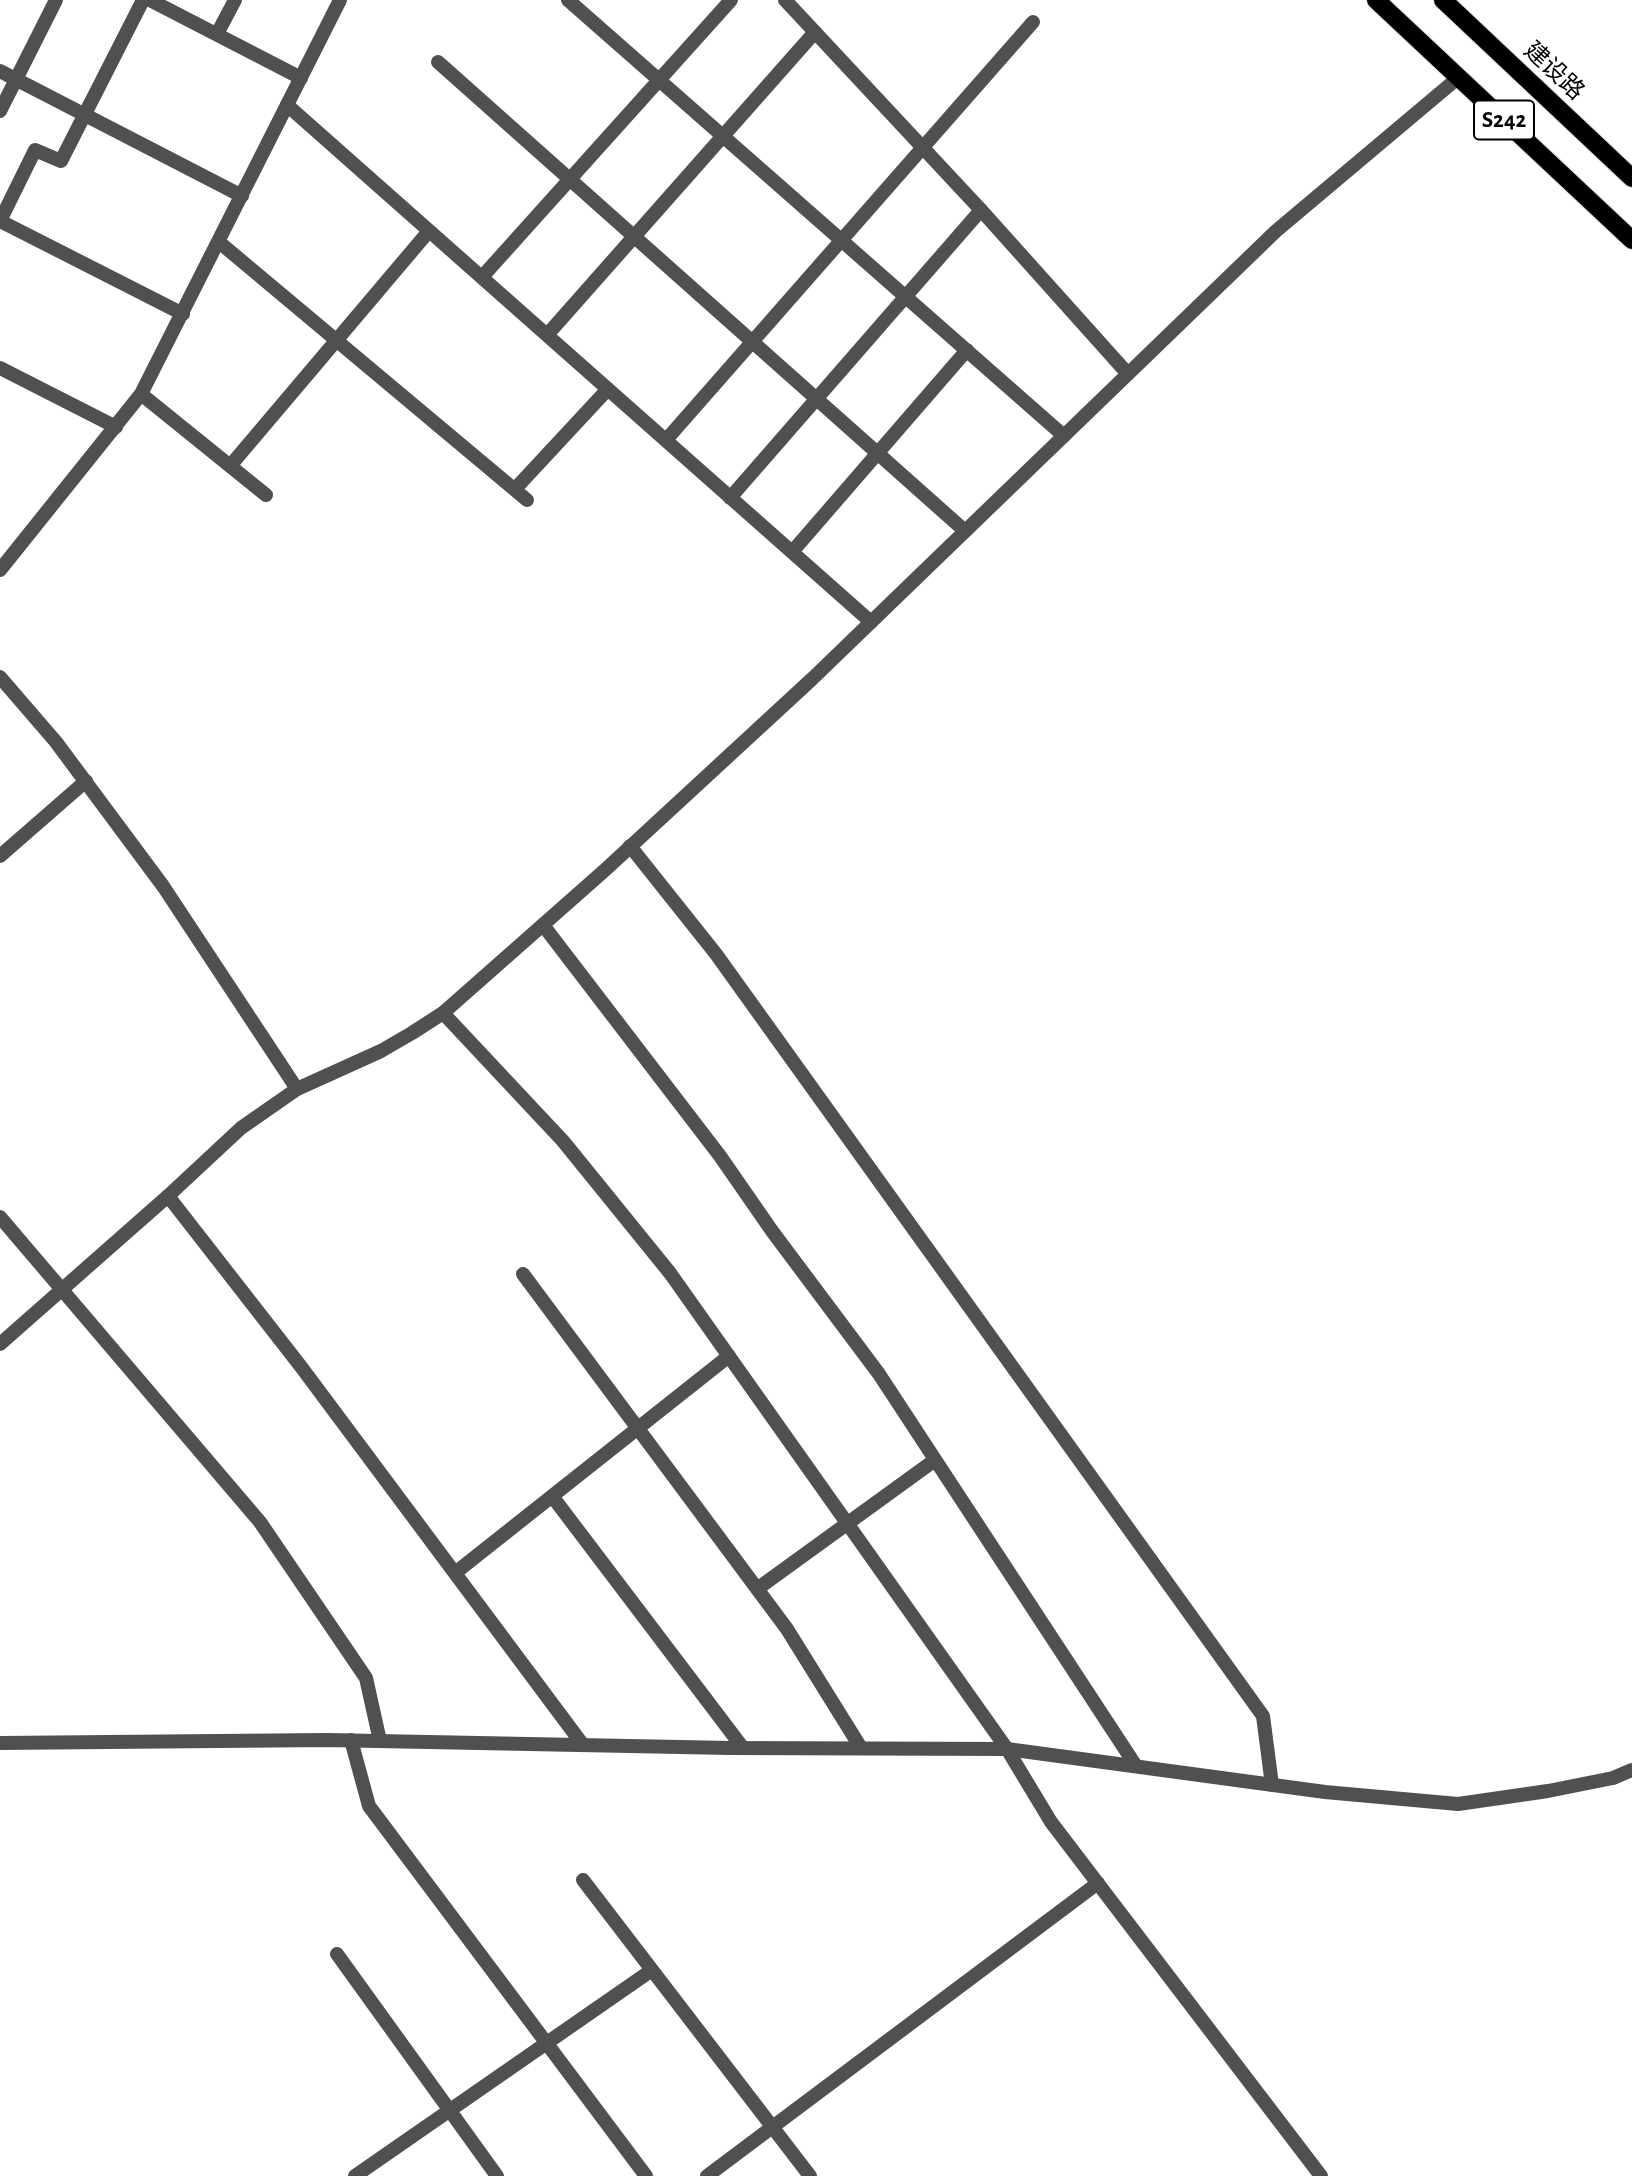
<!DOCTYPE html>
<meta charset="utf-8">
<style>
body{margin:0}
canvas{display:block;background:#fff}
</style>
<canvas width="1632" height="2176"></canvas>
<script>
const c = document.querySelector('canvas').getContext('2d');
c.lineJoin = 'round';
function stroke(path, color, width, dash) { c.strokeStyle = color; c.lineWidth = width; c.lineCap = dash ? 'butt' : 'round'; c.setLineDash(dash || []); c.stroke(path); }
function label(font, color, halo, rows, align = 'center') {
  c.font = font + ' "Alegreya Sans","Noto Sans SC",sans-serif'; c.lineWidth = 7; c.setLineDash([]); c.textBaseline = 'middle'; c.strokeStyle = halo; c.fillStyle = color; for (const [text, x, y, turn = 0] of rows) {
    c.save(); c.translate(x, y); c.rotate((+turn || 0) * Math.PI / 180); c.textAlign = isNaN(turn) ? turn : align; if (halo) c.strokeText(text, 0, 0); c.fillText(text, 0, 0); c.restore();
  }
}
const service = new Path2D(`
 M150,0L301,78
 M568,0L1064,436
 M217,34L235,0
 M438,62L965,531
 M0,71L242,196
 M287,105L871,622
 M0,111L56,0
 M0,221L35,150L61,161L143,0
 M0,221L183,314
 M219,242L527,500
 M482,277L731,0
 M547,335L815,32
 M0,368L116,427
 M666,440L1033,22
 M230,466L429,231
 M515,489L608,389
 M730,498L981,210
 M792,552L967,350
 M630,846L716,954L1263,1716L1272,1785
 M0,856L86,781
 M543,925L720,1156L772,1231L879,1374L1136,1766
 M168,1196L302,1368L583,1745
 M0,1217L260,1522L366,1678L380,1741
 M523,1274L787,1629L861,1748
 M552,1496L743,1748
 M455,1573L729,1356
 M757,1589L935,1460
 M351,1740L369,1806L646,2176
 M583,1880L810,2176
 M337,1954L497,2176
 M355,2176L652,1970`);
const minor = new Path2D(`
 M785,0L981,210L1128,374
 M141,394L266,495
 M0,570L141,394L340,0
 M0,677L56,742L163,886L297,1089
 M443,1013L563,1141L670,1273L1007,1749L1051,1822L1321,2176
 M0,1344L168,1196L241,1128L297,1089L381,1051L412,1033L443,1013L605,870L812,679L1276,231L1459,77
 M707,2176L1098,1883`);
const tertiary = new Path2D(`
 M0,1743L327,1740L730,1748L1007,1749L1325,1792L1458,1804L1548,1791L1613,1778L1632,1770`);
const primary = new Path2D(`
 M1376,0L1632,240
 M1443,0L1632,178`);
const shields = [
 [1504,120,60]
];
const shieldNames = [
 ["S242",1504,120]
];
const streetNames = [
 ["建设路",1554,71,43]
];
stroke(primary, '#dbdbdb', 20);
stroke(service, '#505050', 14);
stroke(minor, '#505050', 14);
stroke(tertiary, '#505050', 14);
stroke(primary, '#000', 18);
for (const [x, y, w] of shields) { const box = new Path2D(); box.roundRect(x - w / 2, y - 19.5, w, 39, 5); c.fillStyle = '#fff'; c.fill(box); stroke(box, '#000', 2); }
label('bold 23px', '#000', null, shieldNames);
label('24px', '#000', '#fff', streetNames);
</script>
